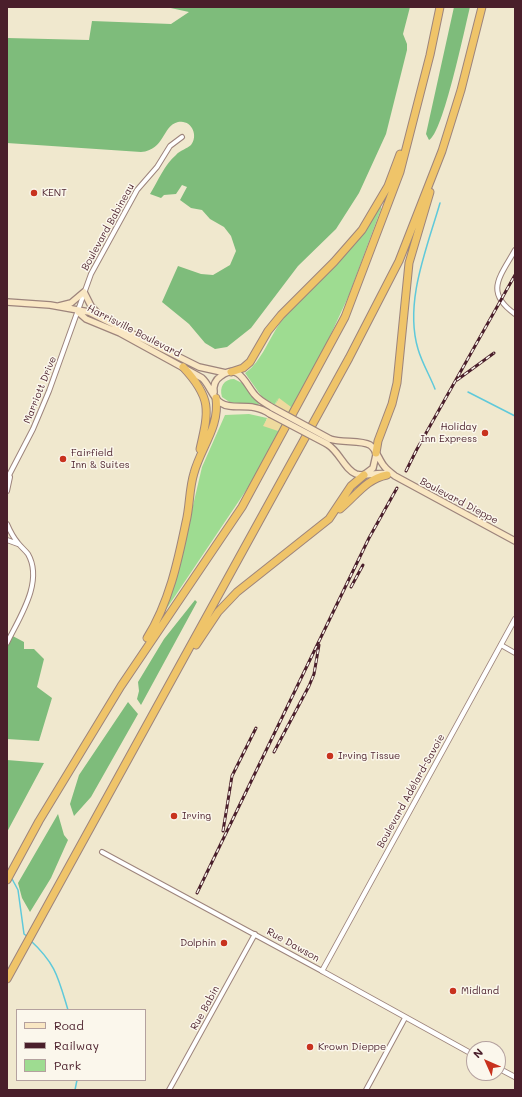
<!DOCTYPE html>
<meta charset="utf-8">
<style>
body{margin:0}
#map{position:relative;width:522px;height:1097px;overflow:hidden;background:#f0e8ce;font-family:Mali,sans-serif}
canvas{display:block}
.frame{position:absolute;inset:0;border:8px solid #4a1f2b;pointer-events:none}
.legend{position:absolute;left:16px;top:1009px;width:130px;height:72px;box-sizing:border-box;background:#fbf7ec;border:1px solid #b4a19f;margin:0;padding:5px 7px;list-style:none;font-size:12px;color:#4a1f2b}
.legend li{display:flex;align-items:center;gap:8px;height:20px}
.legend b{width:20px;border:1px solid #b4a19f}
.north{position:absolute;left:466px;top:1041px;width:40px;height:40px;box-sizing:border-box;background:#fbf7ec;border:1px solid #b4a19f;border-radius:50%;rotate:315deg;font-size:11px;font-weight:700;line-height:16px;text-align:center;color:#4a1f2b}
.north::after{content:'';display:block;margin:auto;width:14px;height:18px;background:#c8321e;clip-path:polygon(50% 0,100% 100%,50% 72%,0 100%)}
</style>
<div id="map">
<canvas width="522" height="1097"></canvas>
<div class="frame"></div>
<ul class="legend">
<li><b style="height:5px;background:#f9e7c3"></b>Road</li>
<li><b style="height:5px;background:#4a1f2b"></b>Railway</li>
<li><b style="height:11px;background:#9edc91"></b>Park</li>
</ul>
<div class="north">N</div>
</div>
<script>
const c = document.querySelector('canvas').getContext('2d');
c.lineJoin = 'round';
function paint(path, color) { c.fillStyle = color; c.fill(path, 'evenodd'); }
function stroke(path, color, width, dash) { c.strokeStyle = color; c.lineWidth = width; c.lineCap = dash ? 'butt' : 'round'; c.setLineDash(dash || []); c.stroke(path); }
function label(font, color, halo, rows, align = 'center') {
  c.font = font + ' Mali,sans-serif'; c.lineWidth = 3; c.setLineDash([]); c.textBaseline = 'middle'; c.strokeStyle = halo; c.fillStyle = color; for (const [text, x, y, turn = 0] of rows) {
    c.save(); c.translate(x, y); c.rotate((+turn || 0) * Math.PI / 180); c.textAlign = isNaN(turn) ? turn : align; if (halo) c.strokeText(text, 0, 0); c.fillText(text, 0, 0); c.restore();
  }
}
const green = new Path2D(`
 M379,207H381V209L349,295L319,360L251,483L165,611L184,544L202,467L225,415L249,414L267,418L264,426L278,398L275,405L262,397L245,373C262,362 270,335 283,319C313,280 347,244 379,207Z
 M234,379L244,384L259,403L258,406L231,403L222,397C219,387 224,379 234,379Z`);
const forest = new Path2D(`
 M166,7H410L403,34L407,44V50L386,134L359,193L336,229L298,266L251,328L227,347L215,349L205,343L189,324L162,302L178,266L201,274L213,275L230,265L236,251L231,236L224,227L210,219L202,210L191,208L180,200L187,187L182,185L176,194L164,195L161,198L150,194C158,181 165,164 176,155C180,150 187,149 191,145C199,135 191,119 178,122C162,126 165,150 141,152L7,143V38L89,40L92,21L171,24L189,12Z
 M454,7H470C465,27 443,134 429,140L426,134Z
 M195,600L197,602L141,705L137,699L139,691L138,682L164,639Z
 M7,633L24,642V649H34L44,659L37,687L52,698L39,741L7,739Z
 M128,702L138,714L91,797L74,816L70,804L79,775Z
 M7,760L44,763L7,832Z
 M58,814L64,835L68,840L51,878L30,912L22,898L18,883Z`);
const sand = new Path2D(`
 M279,398L291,407L278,431L263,426Z`);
const stream = new Path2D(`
 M435,389C430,376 422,363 418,349C404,302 427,248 440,203
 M468,392L515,416
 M11,877L18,890L24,934L28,937
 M30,940C56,964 58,977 68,1010
 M75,1090L77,1080`);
const minor = new Path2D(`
 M515,250C500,277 484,292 515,314
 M7,479L33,429L49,391L91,274L137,190L157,167L170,146L182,137
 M7,491L10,477
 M7,524C10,531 13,537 18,543C21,547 25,550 28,554C44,582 19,618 7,643
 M7,540L18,544
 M501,645L515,653
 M102,852L322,971
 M169,1090L255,934
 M366,1090L405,1018`);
const tertiary = new Path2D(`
 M474,1055L322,971L515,619
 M498,1068L515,1077`);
const secondary = new Path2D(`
 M7,302L50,305L89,312L199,367L226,373
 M59,306L71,303L84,292L91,306L99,315
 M78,312L86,319L120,333L202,378C210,385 212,398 221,403C232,411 252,401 270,414
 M214,392C213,385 215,380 221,376C239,362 246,385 255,395C260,401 267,404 273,408
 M330,439C342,443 361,440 370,445C376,449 379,460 384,466C387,470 391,473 395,476L515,541
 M327,444C340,452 344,469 356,474C365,477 377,472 387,474
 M365,474L373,468L376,455`);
const motorway = new Path2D(`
 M183,367C212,398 209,410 200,449
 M231,372L243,368L250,362L268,331L281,315L334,262L362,230L388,186L400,154
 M376,453L378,441L392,404L397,383L409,263L430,192
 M340,509C356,496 366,479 387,475
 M147,638C169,603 178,561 186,522C190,506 189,489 194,473C201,447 220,427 216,398
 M196,645L218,612L237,592L329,519L351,486L364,475
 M7,880L39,821L121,686L242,507L345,317L400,172L430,55L440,7
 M7,979L349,358L399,261L442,151L461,90L482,7`);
const rail = new Path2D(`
 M457,380L494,353
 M406,471L417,449L515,275
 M351,587L363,565
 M274,752L309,686L314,674L319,645
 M223,831L232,776L256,728
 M197,893L369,538L397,488`);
const secondaryBridge = new Path2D(`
 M273,408L330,439
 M270,414L327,444`);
const markers = [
 [34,193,4,"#c8321e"],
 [485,433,4,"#c8321e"],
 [63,459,4,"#c8321e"],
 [330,756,4,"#c8321e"],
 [174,816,4,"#c8321e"],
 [224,943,4,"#c8321e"],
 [453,991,4,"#c8321e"],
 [310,1047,4,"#c8321e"]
];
const poiNames = [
 ["KENT",42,193],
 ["Holiday",477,427,"right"],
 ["Inn Express",477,439,"right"],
 ["Fairfield",71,453],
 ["Inn & Suites",71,465],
 ["Irving Tissue",338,756],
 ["Irving",182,816],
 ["Dolphin",216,943,"right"],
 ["Midland",461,991],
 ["Krown Dieppe",318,1047]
];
const streetNames = [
 ["Boulevard Babineau",108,227,-61],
 ["Harrisville Boulevard",134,331,27],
 ["Marriott Drive",40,390,-68],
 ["Boulevard Dieppe",459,501,28],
 ["Boulevard Adélard-Savoie",411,791,-61],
 ["Rue Dawson",293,945,29],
 ["Rue Babin",205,1008,-61]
];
paint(green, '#9edc91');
paint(forest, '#7ebc7b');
paint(sand, '#eeda9e');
stroke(stream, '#5fc9da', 1.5);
stroke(minor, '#9d847c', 6);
stroke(tertiary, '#9d847c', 6);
stroke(secondary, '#9d847c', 8);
stroke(motorway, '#9d847c', 9);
stroke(minor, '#fff', 4);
stroke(tertiary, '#fff', 4.5);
stroke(secondary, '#f9e7c3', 5.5);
stroke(motorway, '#efc469', 7);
stroke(rail, '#4a1f2b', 3);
stroke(rail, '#fbf7ec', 1.5, [4.5]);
stroke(secondaryBridge, '#9d847c', 8, []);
stroke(secondaryBridge, '#f9e7c3', 5.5);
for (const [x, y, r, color] of markers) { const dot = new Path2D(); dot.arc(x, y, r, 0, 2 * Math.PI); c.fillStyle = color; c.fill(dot); stroke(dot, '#fbf7ec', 1.5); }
label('10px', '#4a1f2b', '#fbf7ec', poiNames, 'left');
label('10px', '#4a1f2b', '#fbf7ec', streetNames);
</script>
